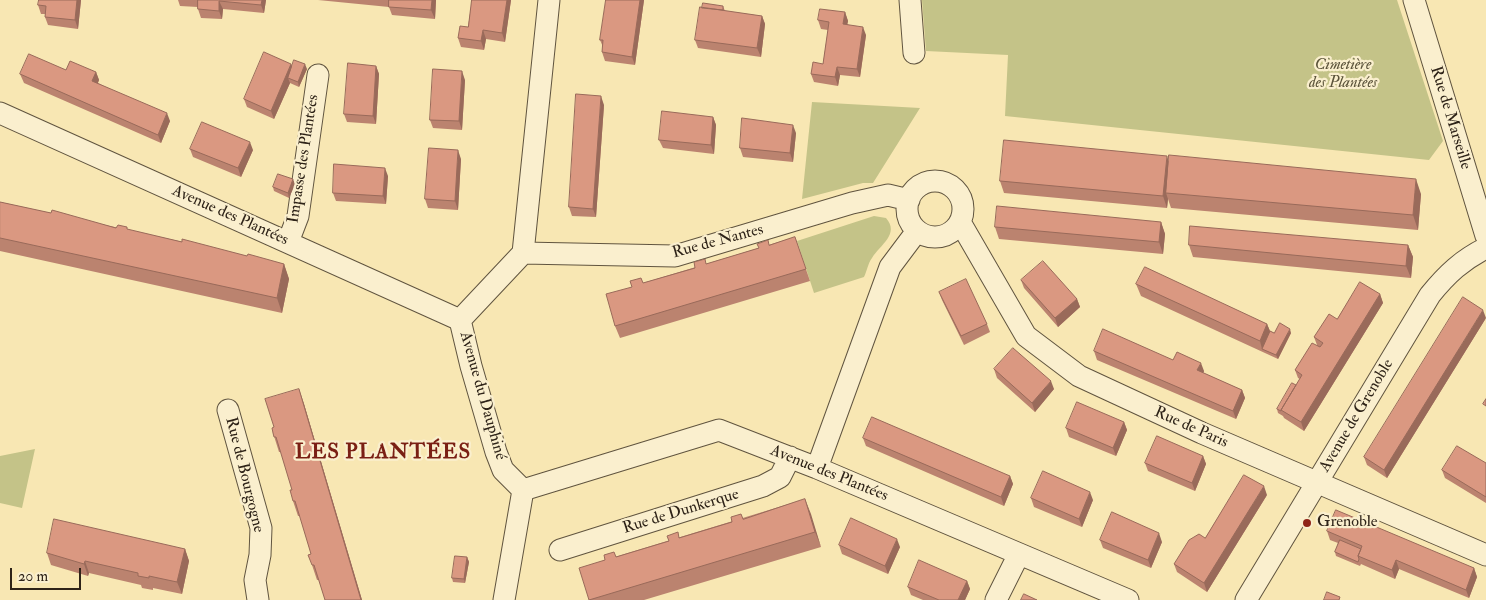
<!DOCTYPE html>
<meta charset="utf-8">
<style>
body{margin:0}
#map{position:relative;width:1486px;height:600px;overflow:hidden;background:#f8e7b3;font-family:"IM FELL Double Pica",serif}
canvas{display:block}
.scale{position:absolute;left:10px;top:568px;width:71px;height:22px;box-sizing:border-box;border:2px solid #2e2318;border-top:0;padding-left:6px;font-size:15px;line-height:18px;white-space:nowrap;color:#2e2318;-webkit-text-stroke:4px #faefce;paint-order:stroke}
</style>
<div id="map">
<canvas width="1486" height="600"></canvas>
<div class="scale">20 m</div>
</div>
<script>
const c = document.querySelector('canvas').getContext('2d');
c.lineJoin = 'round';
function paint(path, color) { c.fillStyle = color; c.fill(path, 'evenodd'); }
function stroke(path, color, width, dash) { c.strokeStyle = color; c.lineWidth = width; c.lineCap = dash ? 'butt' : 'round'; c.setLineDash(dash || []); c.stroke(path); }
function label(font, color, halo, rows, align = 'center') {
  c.font = font + ' "IM FELL Double Pica",serif'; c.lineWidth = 4.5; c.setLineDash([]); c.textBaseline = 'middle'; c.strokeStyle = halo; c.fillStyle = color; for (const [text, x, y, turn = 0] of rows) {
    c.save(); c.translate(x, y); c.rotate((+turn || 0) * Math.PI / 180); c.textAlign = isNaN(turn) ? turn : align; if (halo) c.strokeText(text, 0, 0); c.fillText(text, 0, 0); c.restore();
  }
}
const green = new Path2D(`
 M922,0H1397L1443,141L1429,160L1005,116L1008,55L926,51Z
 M812,102L920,108L873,183H863L802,199Z
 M874,216L886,218C900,234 880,245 872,258C868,263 867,271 864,277L814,293L797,241Z
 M35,449L22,508L0,503V456Z`);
const street = new Path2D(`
 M910,0L914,53
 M1414,0L1486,236
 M0,113L460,320
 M907 209a28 28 0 1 1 56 0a28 28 0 1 1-56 0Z
 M960,222L1026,336L1079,376L1202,433L1486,555
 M288,242L298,216L318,75
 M523,253L675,256L852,203L888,195L909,200
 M228,410L261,528L260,555L255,580L258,600
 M817,468L890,267L917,231
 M523,490L719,430L817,468L1128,600
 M560,550L763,486L780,477L790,457
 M504,600L523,490L503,470L496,452L471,366L460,320L523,253L549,0
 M996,600L1019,554
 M1246,600L1430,295C1447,274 1462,260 1486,248`);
const wall = new Path2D(`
 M81,0L78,29L48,25L45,17V14H41L38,5Z
 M178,0H266L264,13L223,9L222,19L201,18L198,9V7L180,6Z
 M318,0H436L435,19L392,15L389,7Z
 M472,0H511L505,42L486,39L484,50L461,47L458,38L468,27Z
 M606,0H644L635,65L605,61L602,52L603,47L600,40Z
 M723,6L725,11L762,16L765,24L761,57L698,48L695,40Z
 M845,12L848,21L847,24L866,35L860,77L840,75L838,86L814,82L811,74L823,64L828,30L821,29L818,20Z
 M291,64L292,66L307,69L299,87L290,83L274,119L247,107L244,99Z
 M376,66L379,74L376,124L347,122L344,114Z
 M66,70L96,72L99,80L98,83L170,121L161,143L24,83L20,74Z
 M465,80L462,130L433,128L430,120Z
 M604,105L596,217L572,216L569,207Z
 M713,117L716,125L714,154L663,148L659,140Z
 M796,133L793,162L743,157L740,148Z
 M190,149L253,150L241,177L193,157Z
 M461,159L458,210L428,208L425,199Z
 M1169,161L1421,194L1418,230L1171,208L1168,199L1167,208L1004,193L1000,181Z
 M388,176L386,204L336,201L333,193Z
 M295,184L289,198L274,191L273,187Z
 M0,202L284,264L289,279L282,313L0,251Z
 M1161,222L1165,234L1163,254L999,239L995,227Z
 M795,237L810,281L620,338L615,326L643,283Z
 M1189,245H1408L1413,257L1411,278L1193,257Z
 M1021,280L1077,299L1080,307L1058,327L1024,288Z
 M1136,284L1267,324L1270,331L1274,333H1291L1278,359L1141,296Z
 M939,292L987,324L990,332L964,345L942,300Z
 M1380,294L1383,303L1304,431L1284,418L1283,416L1278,413L1277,409L1296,385L1300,379L1298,378L1295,370L1317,345L1314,337L1337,319Z
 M1486,318L1387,478L1367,465L1364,457Z
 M1094,351L1173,360L1204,371L1203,373L1242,390L1245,398L1236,419L1097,360Z
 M994,369L1054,389L1035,412L997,378Z
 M299,389L304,404L362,600H325L319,580H317L312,565L311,554L300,516H298L293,501L292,490L281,452H279L273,433L274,427Z
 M1124,422L1127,430L1116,456L1069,437L1066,428Z
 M863,438L1010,476L1013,484L1004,506L866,446Z
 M1203,456L1206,464L1195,491L1148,471L1145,463Z
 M1486,463V503L1445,478L1442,470Z
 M1267,495L1207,592L1177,572L1174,564L1205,538Z
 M1031,498L1093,500L1082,527L1034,507Z
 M805,499L821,547L644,600H589L605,560Z
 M1327,531L1474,568L1477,577L1469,598L1399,569L1395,579L1361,564L1360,566L1336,556L1335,552L1338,543L1330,540Z
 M1100,540L1162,542L1151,568L1103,548Z
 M839,545L900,547L888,574L842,554Z
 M185,549L189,561L182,594L153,588V590L142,588L141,585L89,573L88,576L51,565L47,553Z
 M467,557L469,562L465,583L453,582L452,578Z
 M967,581L970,589L965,600H923L911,595L908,587Z`);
const shadedWall = new Path2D(`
 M77,0H81L78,29L75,20Z
 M262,0H266L264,13L261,5Z
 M432,0H436L435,19L431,10Z
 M507,0H511L505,42L502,33Z
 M640,0H644L635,65L632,57Z
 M219,1L223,9L222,19L219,11Z
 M845,12L848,21L846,32L843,24Z
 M762,16L765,24L761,57L757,48Z
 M863,27L866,35L860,77L857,69Z
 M483,30L486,39L484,50L481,41Z
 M291,64L294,72L288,78L290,83L274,119L271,111Z
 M305,64L307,69L299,87L298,82Z
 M376,66L379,74L376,124L373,116Z
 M837,67L840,75L838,86L835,77Z
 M462,71L465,80L462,130L459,121Z
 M96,72L99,80L95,89L92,81Z
 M601,96L604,105L596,217L593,209Z
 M167,113L170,121L161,143L158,135Z
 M713,117L716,125L714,154L711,145Z
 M793,125L796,133L793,162L790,153Z
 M250,142L253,150L241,177L238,168Z
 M458,150L461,159L458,210L455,201Z
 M1167,156L1171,168L1166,193L1168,199L1167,208L1163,196Z
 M385,168L388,176L386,204L383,196Z
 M293,179L295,184L289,198L288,193Z
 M1416,179L1421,194L1418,230L1413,215Z
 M1161,222L1165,234L1163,254L1159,242Z
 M1408,245L1413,257L1411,278L1406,266Z
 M284,264L289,279L282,313L277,298Z
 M1380,294L1383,303L1304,431L1301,422Z
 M1077,299L1080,307L1058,327L1055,318Z
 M1483,310L1486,318L1387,478L1384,470Z
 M1267,324L1272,336L1262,349L1260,341Z
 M1290,329L1291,333L1278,359L1276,355Z
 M1201,363L1204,371L1201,379L1197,370Z
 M1051,381L1054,389L1035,412L1032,403Z
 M299,389L304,404L362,600H361Z
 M1242,390L1245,398L1236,419L1233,411Z
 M1124,422L1127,430L1116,456L1113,448Z
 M1203,456L1206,464L1195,491L1192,483Z
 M1010,476L1013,484L1004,506L1001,497Z
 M1264,486L1267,495L1207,592L1204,583Z
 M1090,492L1093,500L1082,527L1079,519Z
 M805,499L811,514L821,547L815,532Z
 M1159,533L1162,542L1151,568L1148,560Z
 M897,539L900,547L888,574L885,566Z
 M185,549L189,561L182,594L177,582Z
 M467,557L469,562L465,583L464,579Z
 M1396,560L1399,569L1395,579L1392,570Z
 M85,561L89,573L88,576L84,564Z
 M1474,568L1477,577L1469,598L1466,590Z
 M967,581L970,589L965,600H958Z`);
const building = new Path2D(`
 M39,0H77L75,20L45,17L46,6L38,5Z
 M198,0H262L261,5L219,1V11L198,9Z
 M389,0H432L431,10L389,7Z
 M472,0H507L502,33L483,30L481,41L458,38L460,26L468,27Z
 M606,0H640L632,57L602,52L603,40H600Z
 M703,3L723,6V10L702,8Z
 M700,7L762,16L757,48L695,40Z
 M820,9L845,12L843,24L863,27L857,69L837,67L835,77L811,74L813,62L823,64L829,22L818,20Z
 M264,52L291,64L271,111L244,99Z
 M29,54L66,70L70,61L96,72L92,81L167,113L158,135L20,74Z
 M294,60L305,64L298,82L288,78Z
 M348,63L376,66L373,116L344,114Z
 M433,69L462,71L459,121L430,120Z
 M576,94L601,96L593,209L569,207Z
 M662,111L713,117L711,145L659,140Z
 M742,118L793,125L790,153L740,148Z
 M202,122L250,142L238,168L190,149Z
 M1004,140L1167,156L1163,196L1000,181Z
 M429,148L458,150L455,201L425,199Z
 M1169,155L1416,179L1413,215L1166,193Z
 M334,164L385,168L383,196L333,193Z
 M278,174L293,179L288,193L273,187Z
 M0,202L51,213L52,210L116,228L118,225L127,227V229L182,242V239L247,256L248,254L284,264L277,298L0,238Z
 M997,206L1161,222L1159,242L995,227Z
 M1190,226L1408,245L1406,266L1189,245Z
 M795,237L806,269L615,326L606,294L632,287L630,281L641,278L643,283L695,268L694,262L705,259L706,264L759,248L757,244L768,240L769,245Z
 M1043,261L1077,299L1055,318L1021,280Z
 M1145,267L1267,324L1260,341L1136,284Z
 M966,279L987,324L961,336L939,292Z
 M1360,282L1380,294L1301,422L1281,410L1302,375L1295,370L1312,343L1320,347L1323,343L1314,337L1329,314L1337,319Z
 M1463,297L1483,310L1384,470L1364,457Z
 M1280,323L1290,329L1276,355L1262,349L1270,331L1274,333Z
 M1103,329L1173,360L1177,352L1201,363L1197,370L1242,390L1233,411L1094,351Z
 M1013,348L1051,381L1032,403L994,369Z
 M1292,383L1296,385L1281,410V411L1277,409Z
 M299,389L361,600H325L314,565H312L308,555L311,554L295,501H293L290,490H292L276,437H274L273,433L272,428L274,427L265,399Z
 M1486,399V406L1483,404Z
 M1077,402L1124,422L1113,448L1066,428Z
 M872,417L1010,476L1001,497L863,438Z
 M1157,436L1203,456L1192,483L1145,463Z
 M1457,446L1486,463V497L1442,470Z
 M1043,471L1090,492L1079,519L1031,498Z
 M1244,475L1264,486L1204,583L1174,564L1189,540L1199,534L1205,538Z
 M805,499L815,532L589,600L579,568L605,560L604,555L614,552L616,557L669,541L667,536L678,532L679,538L732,522L731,517L741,514L743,519Z
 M1336,510L1474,568L1466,590L1396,560L1392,570L1358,556L1362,546L1327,531Z
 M1112,512L1159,533L1148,560L1100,540Z
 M851,518L897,539L885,566L839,545Z
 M54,519L185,549L177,582L149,576V578L138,576V573L85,561L84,564L47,553Z
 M1340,540L1361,549L1358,556L1359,559L1358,562L1335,552Z
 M455,556L467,557L464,579L452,578Z
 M919,560L967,581L958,600H939L908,587Z
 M1327,592L1340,597L1339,600H1324Z
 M1024,594L1037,600H1021Z`);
const markers = [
 [1307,523,5,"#8f2418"]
];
const parkNames = [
 ["Cimetière",1343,66],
 ["des Plantées",1343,84]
];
const streetNames = [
 ["Rue de Marseille",1450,118,73],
 ["Impasse des Plantées",304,159,-81],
 ["Avenue des Plantées",230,216,24],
 ["Rue de Nantes",718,242,-15],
 ["Avenue du Dauphiné",482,396,74],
 ["Avenue de Grenoble",1357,416,-59],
 ["Rue de Paris",1191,428,24],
 ["Avenue des Plantées",829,474,22],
 ["Rue de Bourgogne",244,475,76],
 ["Rue de Dunkerque",681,512,-17]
];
const poiNames = [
 ["Grenoble",1317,523]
];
const districtNames = [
 ["LES PLANTÉES",383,453]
];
paint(green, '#c4c388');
stroke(street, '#60543f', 23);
stroke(street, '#faefce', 21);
paint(wall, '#bb836f');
paint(shadedWall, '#996a5a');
paint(building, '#da9881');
stroke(building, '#996a5a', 1);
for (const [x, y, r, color] of markers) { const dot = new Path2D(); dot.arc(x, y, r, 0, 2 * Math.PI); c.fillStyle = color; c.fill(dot); stroke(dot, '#faefce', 2); }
label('italic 16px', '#5b533a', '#faefce', parkNames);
label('16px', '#2e2318', '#faefce', streetNames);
label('16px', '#2e2318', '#faefce', poiNames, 'left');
c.letterSpacing = '1px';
label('bold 21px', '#7a1f14', '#faefce', districtNames);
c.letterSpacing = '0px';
</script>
